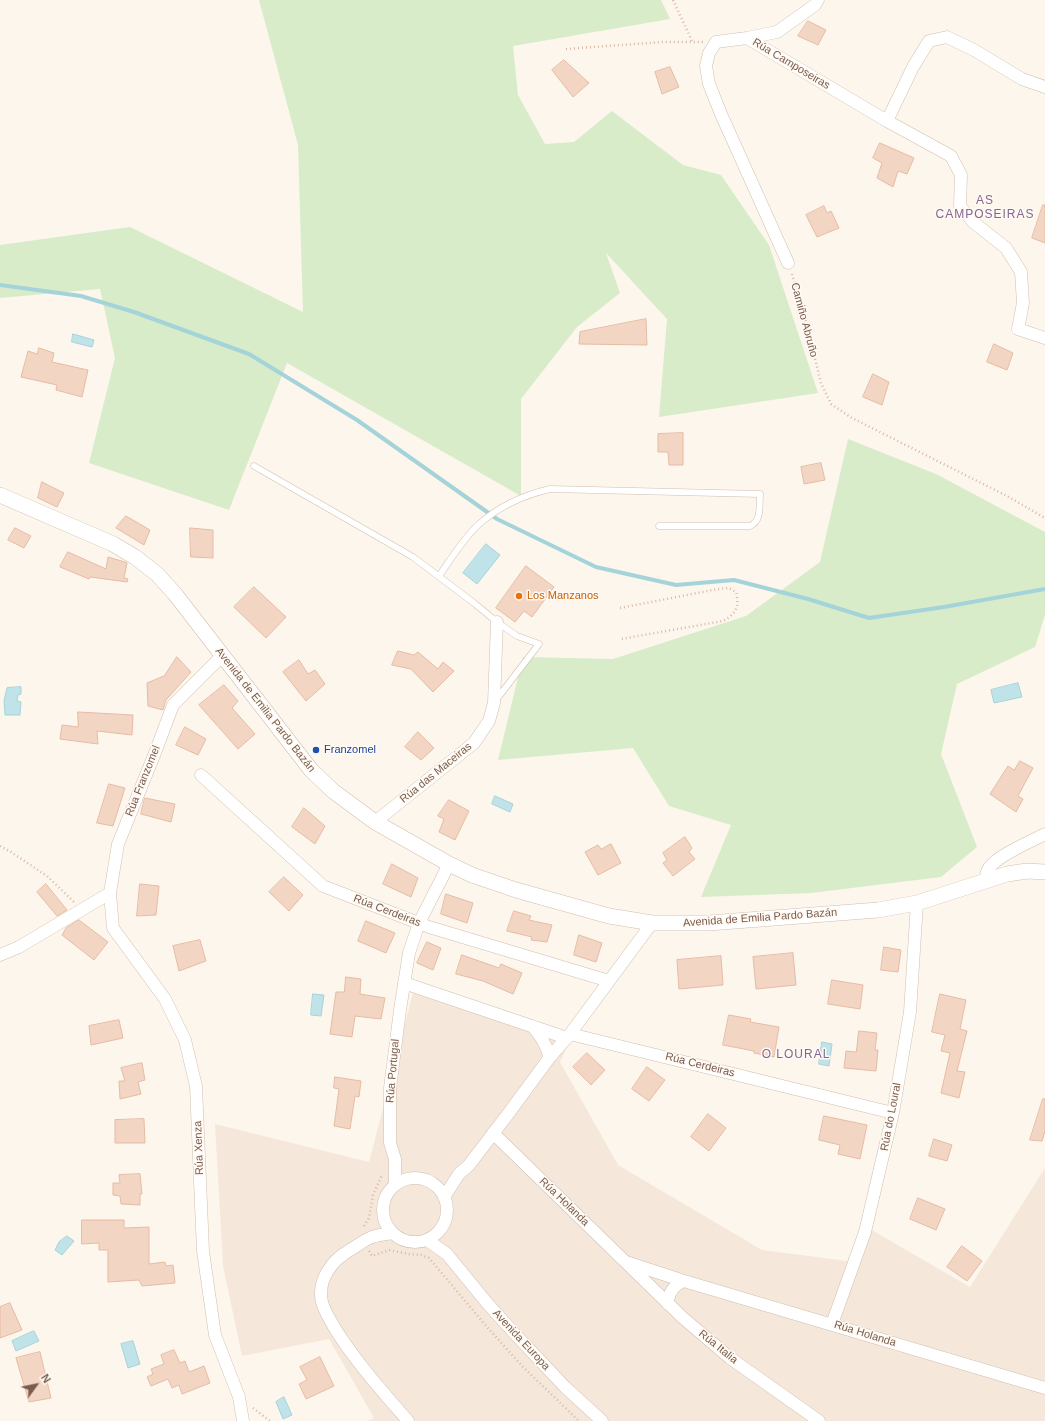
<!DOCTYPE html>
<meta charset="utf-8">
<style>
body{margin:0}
#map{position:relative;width:1045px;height:1421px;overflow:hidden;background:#fdf6ec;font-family:Arial,sans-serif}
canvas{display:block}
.north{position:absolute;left:16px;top:1365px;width:40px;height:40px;-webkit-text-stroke:3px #fffaf3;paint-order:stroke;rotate:57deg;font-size:11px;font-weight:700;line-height:16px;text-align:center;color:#7a5c4d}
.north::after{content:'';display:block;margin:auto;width:14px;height:18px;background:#7a5c4d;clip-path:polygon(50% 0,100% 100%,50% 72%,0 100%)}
</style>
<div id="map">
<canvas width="1045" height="1421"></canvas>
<div class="north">N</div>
</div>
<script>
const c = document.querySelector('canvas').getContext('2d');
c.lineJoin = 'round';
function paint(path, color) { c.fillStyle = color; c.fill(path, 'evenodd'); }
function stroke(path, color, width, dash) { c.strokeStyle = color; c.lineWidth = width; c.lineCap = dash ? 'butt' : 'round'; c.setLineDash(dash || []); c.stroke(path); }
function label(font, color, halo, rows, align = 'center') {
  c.font = font + ' Arial,sans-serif'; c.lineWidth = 3; c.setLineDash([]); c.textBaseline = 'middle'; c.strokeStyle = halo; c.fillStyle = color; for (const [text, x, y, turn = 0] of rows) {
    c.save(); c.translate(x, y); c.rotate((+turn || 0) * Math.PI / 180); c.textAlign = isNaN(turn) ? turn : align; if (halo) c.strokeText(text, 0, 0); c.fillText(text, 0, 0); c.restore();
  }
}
const residential = new Path2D(`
 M415,985L573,1034L560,1062L618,1165L762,1250L847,1261L870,1229L970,1287L1045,1168V1421H367L374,1418L329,1339L242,1356L223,1266L215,1124L369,1162Z`);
const green = new Path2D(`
 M259,0H661L670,19L513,46L518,95L545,144L574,142L612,111L683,165L721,175L769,245L818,393L659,417L667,319L606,253L620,293L577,327L521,399V496L287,363L229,510L89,463L115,358L100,289L0,298V245L130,227L303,312L298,145Z
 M848,439L936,474L1045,532V615L1035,647L957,684L941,754L977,847L941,877L811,893L701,897L731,825L669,806L633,748L498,760L523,657L613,659L746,616L820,562Z`);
const water = new Path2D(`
 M73,334L94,340L92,347L72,342Z
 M486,544L500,555L477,584L463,573Z
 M1018,683L1022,697L994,703L991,690Z
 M21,687V694L18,695L17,701L21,702L20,715H5L4,701L7,688Z
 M495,796L513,804L510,812L492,804Z
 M313,994L324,995L321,1016L311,1015Z
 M822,1042L832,1044L829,1066L819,1064Z
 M67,1236L74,1241L62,1255L55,1250L59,1242Z
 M34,1331L39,1341L16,1351L12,1341Z
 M133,1341L140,1364L128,1368L121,1344Z
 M284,1397L292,1415L283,1419L276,1402Z`);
const stream = new Path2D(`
 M0,285L81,296L134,312L249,354L357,420L497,519L596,567L676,585L734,580L808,599L869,618L944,607L1045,589`);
const building = new Path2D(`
 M808,21L826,30L818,45L798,36Z
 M564,60L589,83L573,97L552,70Z
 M670,67L679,87L662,94L655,72Z
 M880,143L914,158L907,174L898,171L893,187L877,178L882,163L873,158Z
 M1043,205H1045V243L1032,238Z
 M824,206L827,213L831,211L839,228L817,237L806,215Z
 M646,319L647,345L579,344L580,332Z
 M994,344L1013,353L1007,370L987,362Z
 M39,348L54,353L52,362L88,370L82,397L56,390L57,385L21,377L28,351L37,354Z
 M873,374L889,382L882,405L863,397Z
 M683,433V465H669L668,452H658V434Z
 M821,463L825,480L804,484L801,467Z
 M42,482L64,493L57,507L38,498Z
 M126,516L150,530L144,545L116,528Z
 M15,528L31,536L24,548L8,540Z
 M190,528L213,530V558L191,557Z
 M68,552L106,569L108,557L125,562L127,563L124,578L128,579L127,582L90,577L89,579L60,567Z
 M526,566L554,587L532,617L524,611L515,622L496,608Z
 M254,587L286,617L266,638L234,607Z
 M398,651L414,655L418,652L438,669L443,662L454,671L433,692L411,669L392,665Z
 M177,657L191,672L166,700L163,710L148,706L147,683L164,676Z
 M299,660L308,674L315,670L325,684L306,701L283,672Z
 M224,685L238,701L232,708L255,734L238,749L199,705Z
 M78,712L133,715L132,735L97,731L98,744L60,739L62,725L78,727Z
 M185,727L206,739L198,755L176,745Z
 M418,732L434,748L421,760L405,747Z
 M1020,761L1033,768L1018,796L1023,799L1016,812L990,794L1008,766L1014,770Z
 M109,784L125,788L113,826L97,823Z
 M145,798L175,804L171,822L141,814Z
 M449,800L469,811L455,840L439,832L444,819L438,816Z
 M304,808L325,826L315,844L292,827Z
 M685,837L692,848L689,852L695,859L673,876L663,863L667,860L663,853Z
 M611,844L621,863L598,875L585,852L598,845L601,849Z
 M392,864L418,878L411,897L383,884Z
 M284,877L303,895L289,911L269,892Z
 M46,884L67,910L57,916L37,892Z
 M140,884L159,886L156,915L137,916Z
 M446,894L473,903L467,923L441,914Z
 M514,911L531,916L529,920L552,925L547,942L531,940L532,937L507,931Z
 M79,920L108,942L94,960L62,935L66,928Z
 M366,921L395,933L386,953L358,941Z
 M579,935L602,943L596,962L574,955Z
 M200,940L206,961L179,971L173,946Z
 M427,942L441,948L433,970L417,963Z
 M884,947L901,950L898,972L881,970Z
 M793,953L796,985L756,989L753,957Z
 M462,955L499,968L501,964L522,973L513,994L483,981L456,974Z
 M721,956L723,985L679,989L677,960Z
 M346,977L361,979L360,994L385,998L381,1019L355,1016L352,1037L330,1034L336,992H344Z
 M832,980L863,985L860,1009L828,1004Z
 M940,994L966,1000L960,1029L967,1031L957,1071L965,1072L959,1098L941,1093L950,1053L941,1051L945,1035L932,1032Z
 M729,1015L751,1019L750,1022L779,1027L774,1057L754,1053V1051L723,1045Z
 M119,1020L123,1038L91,1045L89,1026Z
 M859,1031L877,1033L875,1050H878L876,1071L844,1068L846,1051L856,1052Z
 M587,1053L605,1070L591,1085L573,1067Z
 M142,1063L145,1080L138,1082L141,1094L120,1099L119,1081H125L121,1068Z
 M647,1067L665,1080L649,1101L632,1089Z
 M335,1077L361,1081L359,1097L355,1096L350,1129L334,1126L339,1089L334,1088Z
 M1043,1099H1045V1131L1042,1141L1030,1140Z
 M708,1114L726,1128L709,1151L691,1137Z
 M824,1116L867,1125L860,1159L838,1154L840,1145L819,1140Z
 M144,1119L145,1143H115V1120Z
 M934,1139L952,1145L947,1161L929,1156Z
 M140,1174L142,1194H140V1205L121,1204L120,1196L113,1195V1183H120L119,1175Z
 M918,1198L945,1209L936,1230L910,1219Z
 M82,1220H124V1228L149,1227V1264L165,1262L166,1266L173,1265L175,1283L142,1286L139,1280L108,1282V1250H99V1243L82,1244Z
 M962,1246L982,1261L967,1281L947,1267Z
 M10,1303L22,1330L0,1338V1307Z
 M174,1350L180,1363L185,1361L189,1372L204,1366L210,1383L182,1394L179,1385L172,1388L168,1379L151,1386L147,1377L153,1374L151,1369L164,1364L161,1355Z
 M40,1352L51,1398L29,1402L16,1358Z
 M320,1357L334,1386L306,1399L299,1384L307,1380L300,1367Z`);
const path = new Path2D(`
 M673,0L692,41
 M566,49L663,42H703
 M792,274L803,310L821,383L831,404L852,418L1005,495L1045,518
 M620,608L718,589L729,588L736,592C740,606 736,614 723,621L621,639
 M0,846L11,852L47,876L74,902
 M364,1226L369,1218L373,1195L382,1175
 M369,1251L372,1256L389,1250L408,1254L421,1255L429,1258L487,1327L522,1366L579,1421
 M253,1408L270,1421`);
const service = new Path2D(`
 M254,466L413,557L474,603L497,622L517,636L539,644L496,700
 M439,576C451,559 463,539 478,525C498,507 524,495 550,489L760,494C759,506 762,521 750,526H659`);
const minor = new Path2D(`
 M747,38L887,121L951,156L961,175L960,206L973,222L1006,248L1021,272L1023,303L1018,329L1045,338
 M887,121L913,67L929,41L947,37L974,50L1022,79L1045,87
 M788,263L721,114L709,84L706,66L709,53L716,42L747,38L777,32L815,5L818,0
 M222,656L173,705L155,753L118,844L110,893L113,928L165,999L185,1040L196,1086L203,1251L215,1335L239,1397L243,1421
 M201,775L323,886L429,927L609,981
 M375,822L474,743L489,721L494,703L497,622
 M987,880C986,876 986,872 989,868C998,855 1030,842 1045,834
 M652,923L570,1034L893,1113
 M0,955L19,947L110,893
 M404,983L567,1038
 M532,1026C541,1035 546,1045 550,1057
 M493,1133L682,1317L730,1358L819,1421
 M383 1210a32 32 0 1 1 64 0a32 32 0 1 1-64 0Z
 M395,1185V1159L390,1143V1088L400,1010L409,953L419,923L449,864
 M444,1197L459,1174L469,1165L508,1114L550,1057L570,1034
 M393,1233C386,1234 378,1235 372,1237C364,1240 357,1246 350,1250C332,1260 317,1280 322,1302C324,1311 330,1319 334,1327C355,1361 382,1391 408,1421
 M427,1240L447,1254L487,1303L515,1334L565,1387L602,1421
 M626,1262L684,1281L1045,1388
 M668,1304C668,1293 674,1285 684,1281
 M832,1324L865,1232L893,1113L910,1012L917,903`);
const tertiary = new Path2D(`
 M0,495L113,544L135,557L157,574L175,594L311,770L333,791L375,822L449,864L472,875L516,890L609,916L652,923H709L878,910L917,903L1007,874L1027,871L1045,872`);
const markers = [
 [519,596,4,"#e8710a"],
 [316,750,4,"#1a4fb4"]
];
const streetNames = [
 ["Rúa Camposeiras",791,64,31],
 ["Camiño Abruño",804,320,75],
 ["Avenida de Emilia Pardo Bazán",265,710,52],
 ["Rúa das Maceiras",436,773,-39],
 ["Rúa Franzomel",143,781,-68],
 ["Rúa Cerdeiras",387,911,21],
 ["Avenida de Emilia Pardo Bazán",760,918,-4],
 ["Rúa Cerdeiras",700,1065,14],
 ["Rúa Portugal",393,1071,-85],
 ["Rúa do Loural",891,1117,-79],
 ["Rúa Xenza",199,1148,-92],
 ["Rúa Holanda",564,1202,44],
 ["Rúa Holanda",865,1334,17],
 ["Avenida Europa",521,1340,47],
 ["Rúa Italia",718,1347,39]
];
const foodNames = [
 ["Los Manzanos",527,596]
];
const transitNames = [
 ["Franzomel",324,750]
];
const neighbourhoodNames = [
 ["AS",985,201],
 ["CAMPOSEIRAS",985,215],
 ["O LOURAL",796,1055]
];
paint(residential, '#f5e8da');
paint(green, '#d8ecc9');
paint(water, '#bfe3e8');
stroke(water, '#a5d3da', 1);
stroke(stream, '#a5d3da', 4);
paint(building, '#f3d5c3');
stroke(building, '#e6bba3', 1);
stroke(service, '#d1beb0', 7);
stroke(minor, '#d1beb0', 13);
stroke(tertiary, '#d1beb0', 16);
stroke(path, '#d9b8a5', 2.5, [1, 3]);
stroke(service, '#fff', 6);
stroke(minor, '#fff', 12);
stroke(tertiary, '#fff', 15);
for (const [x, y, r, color] of markers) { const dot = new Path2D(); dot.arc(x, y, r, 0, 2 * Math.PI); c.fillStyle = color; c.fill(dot); stroke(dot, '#fffaf3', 1.5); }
label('11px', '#7a5c4d', '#fffaf3', streetNames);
label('11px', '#c56008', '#fffaf3', foodNames, 'left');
label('11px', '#164399', '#fffaf3', transitNames, 'left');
c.letterSpacing = '1px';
label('12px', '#846695', '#fffaf3', neighbourhoodNames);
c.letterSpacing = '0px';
</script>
